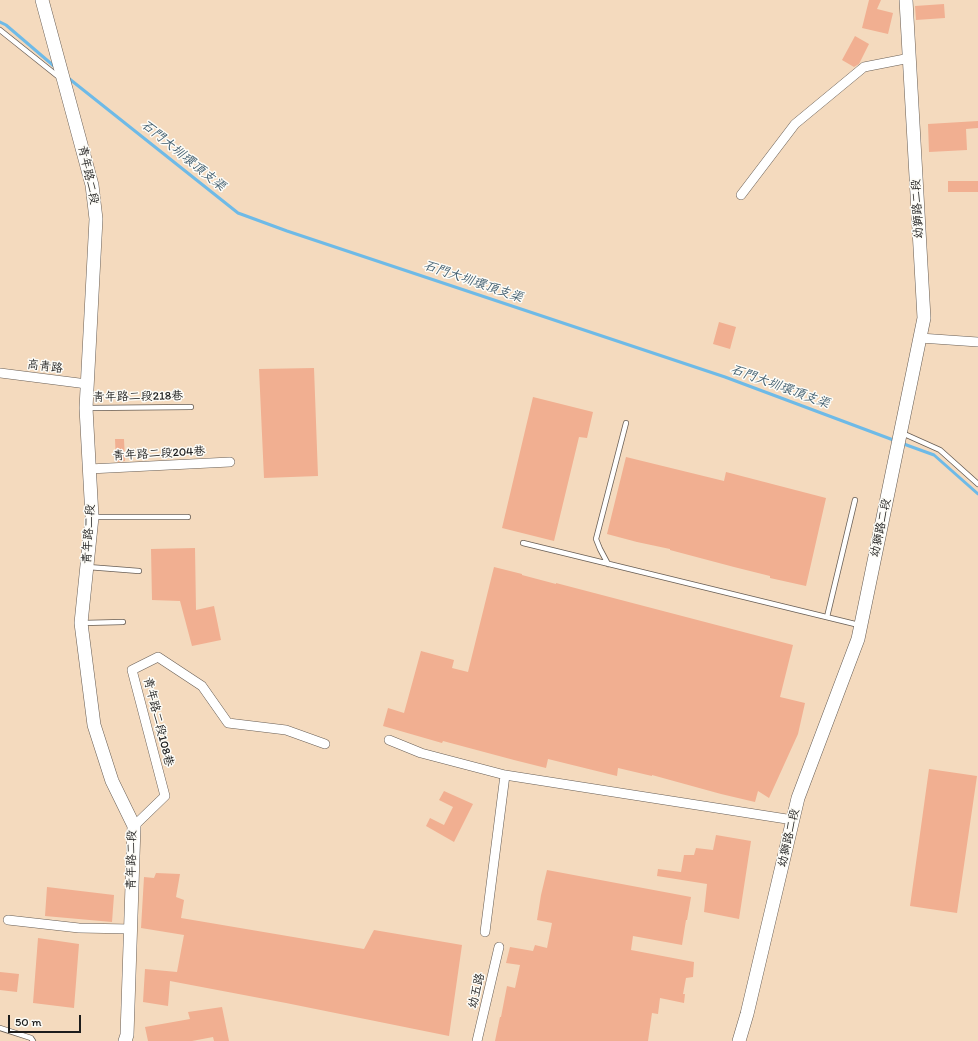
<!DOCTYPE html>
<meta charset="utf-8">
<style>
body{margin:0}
#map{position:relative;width:978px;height:1041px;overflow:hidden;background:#f4dabe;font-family:Itim,sans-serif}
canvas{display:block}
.scale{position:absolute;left:8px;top:1015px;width:73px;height:18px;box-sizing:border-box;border:2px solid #1c1c1c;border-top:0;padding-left:5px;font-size:12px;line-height:14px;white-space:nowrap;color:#1c1c1c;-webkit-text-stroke:3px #fdfcf7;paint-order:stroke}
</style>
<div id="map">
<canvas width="978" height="1041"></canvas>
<div class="scale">50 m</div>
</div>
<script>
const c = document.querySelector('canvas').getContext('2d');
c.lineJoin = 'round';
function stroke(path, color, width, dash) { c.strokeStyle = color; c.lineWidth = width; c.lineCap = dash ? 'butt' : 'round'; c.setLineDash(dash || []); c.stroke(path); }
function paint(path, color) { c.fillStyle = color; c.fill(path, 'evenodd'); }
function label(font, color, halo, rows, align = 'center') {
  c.font = font + ' Itim,"LXGW WenKai TC",sans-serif'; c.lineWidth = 3; c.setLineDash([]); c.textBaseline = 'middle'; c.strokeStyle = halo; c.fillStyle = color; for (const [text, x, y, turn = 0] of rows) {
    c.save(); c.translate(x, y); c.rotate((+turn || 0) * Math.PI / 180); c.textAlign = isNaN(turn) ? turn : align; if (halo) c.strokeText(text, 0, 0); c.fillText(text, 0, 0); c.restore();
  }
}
const stream = new Path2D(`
 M0,22L6,25L55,67
 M67,77L238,213L287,231L725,377L896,441
 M901,443L934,455L978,494`);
const building = new Path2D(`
 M869,0H881L877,9L893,13L888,34L862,28Z
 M944,4L945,18L916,20L915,6Z
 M855,36L869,44L859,64L854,67L842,60Z
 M978,121V128L966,129L967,150L929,152L928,124Z
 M948,181H978V192H948Z
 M719,322L736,327L730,349L713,344Z
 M314,368L318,476L264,478L259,369Z
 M533,397L593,412L587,438L579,437L554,541L502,528Z
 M115,439H124L125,461L116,462Z
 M626,457L724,481L726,472L826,498L806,586L770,578V576L734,567L670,550V549L637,542L607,534Z
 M195,548L196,610L214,606L221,640L192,646L180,601L152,600L151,549Z
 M494,567L522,574V575L556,584V583L793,645L780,697L805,703L798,734L769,798L758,791L755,802L721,794L652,775V776L618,768L617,776L548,759L546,768L514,760L443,741L442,743L383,726L388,708L404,713L421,651L454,660L452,668L468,672Z
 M929,769L977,776L957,913L910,906Z
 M444,791L473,804L454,842L426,826L430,818L444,825L453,807L439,800Z
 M716,835L751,841L739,919L704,912L707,884L657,876L658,869L681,872L684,855H694L696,848L713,850Z
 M547,870L691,897L687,920H686L682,945L633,936L631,950L694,962L693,977L686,978L683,994H685L684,1003L660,998L658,1014L652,1013L648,1041H495L500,1017H501L507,986L515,988L520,965L506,963L510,947L533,951L535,945L547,948L552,923L537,920L541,895Z
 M156,873L180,874L176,897L184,900L181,918L364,949L374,930L462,945L449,1036L286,1003L170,981L168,1006L143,1002L145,969L177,972L184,935L141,928L144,877L154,878Z
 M47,887L114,895L112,922L45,916Z
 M38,938L79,944L74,1008L33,1003Z
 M0,972L19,974L17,992L0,990Z
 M222,1007L229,1041H214L213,1037L192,1041H148L145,1027L190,1019L188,1012Z`);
const lane = new Path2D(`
 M0,30L60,78
 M88,408L191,407
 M902,433L940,450L978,484
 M94,517H188
 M523,543L859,625
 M608,564L600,549L596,539L626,423
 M88,567L139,571
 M827,617L855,500
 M83,623L123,622
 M0,1028L31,1038L33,1041`);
const street = new Path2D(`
 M741,195L795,124L864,67L910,58
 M920,338L978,342
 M0,373L87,384
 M89,469L230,462
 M389,740L421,753L505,775L793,820
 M134,826L165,796L132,670L158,657L202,686L228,723L286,730L325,744
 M8,920L79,928L130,929
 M485,932L505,775
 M477,1041L499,947`);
const secondary = new Path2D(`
 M42,0L92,185L96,219L86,408L92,517L81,623L94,725L112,781L134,826L127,1035L125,1041
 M739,1041L747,1014L798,798L858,639L924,318L906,0`);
const streetNames = [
 ["青年路二段",88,175,78],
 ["幼獅路二段",918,209,-93],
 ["高青路",45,367,7],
 ["青年路二段218巷",138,397,-1],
 ["青年路二段204巷",159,454,-3],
 ["幼獅路二段",881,528,-78],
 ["青年路二段",89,534,-86],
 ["青年路二段108巷",158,722,76],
 ["幼獅路二段",789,838,-77],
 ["青年路二段",132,860,-89],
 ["幼五路",477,991,-77]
];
const waterNames = [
 ["石門大圳環頂支渠",183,156,39],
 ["石門大圳環頂支渠",473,282,19],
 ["石門大圳環頂支渠",780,387,20]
];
stroke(stream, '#6ebae7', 3);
paint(building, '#f1af91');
stroke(lane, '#685e55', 6);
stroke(street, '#685e55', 10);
stroke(secondary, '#685e55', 14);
stroke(lane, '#fff', 4.5);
stroke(street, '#fff', 9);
stroke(secondary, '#fff', 13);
label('12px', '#1c1c1c', '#fdfcf7', streetNames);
label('italic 13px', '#3d5b6d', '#fdfcf7', waterNames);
</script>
